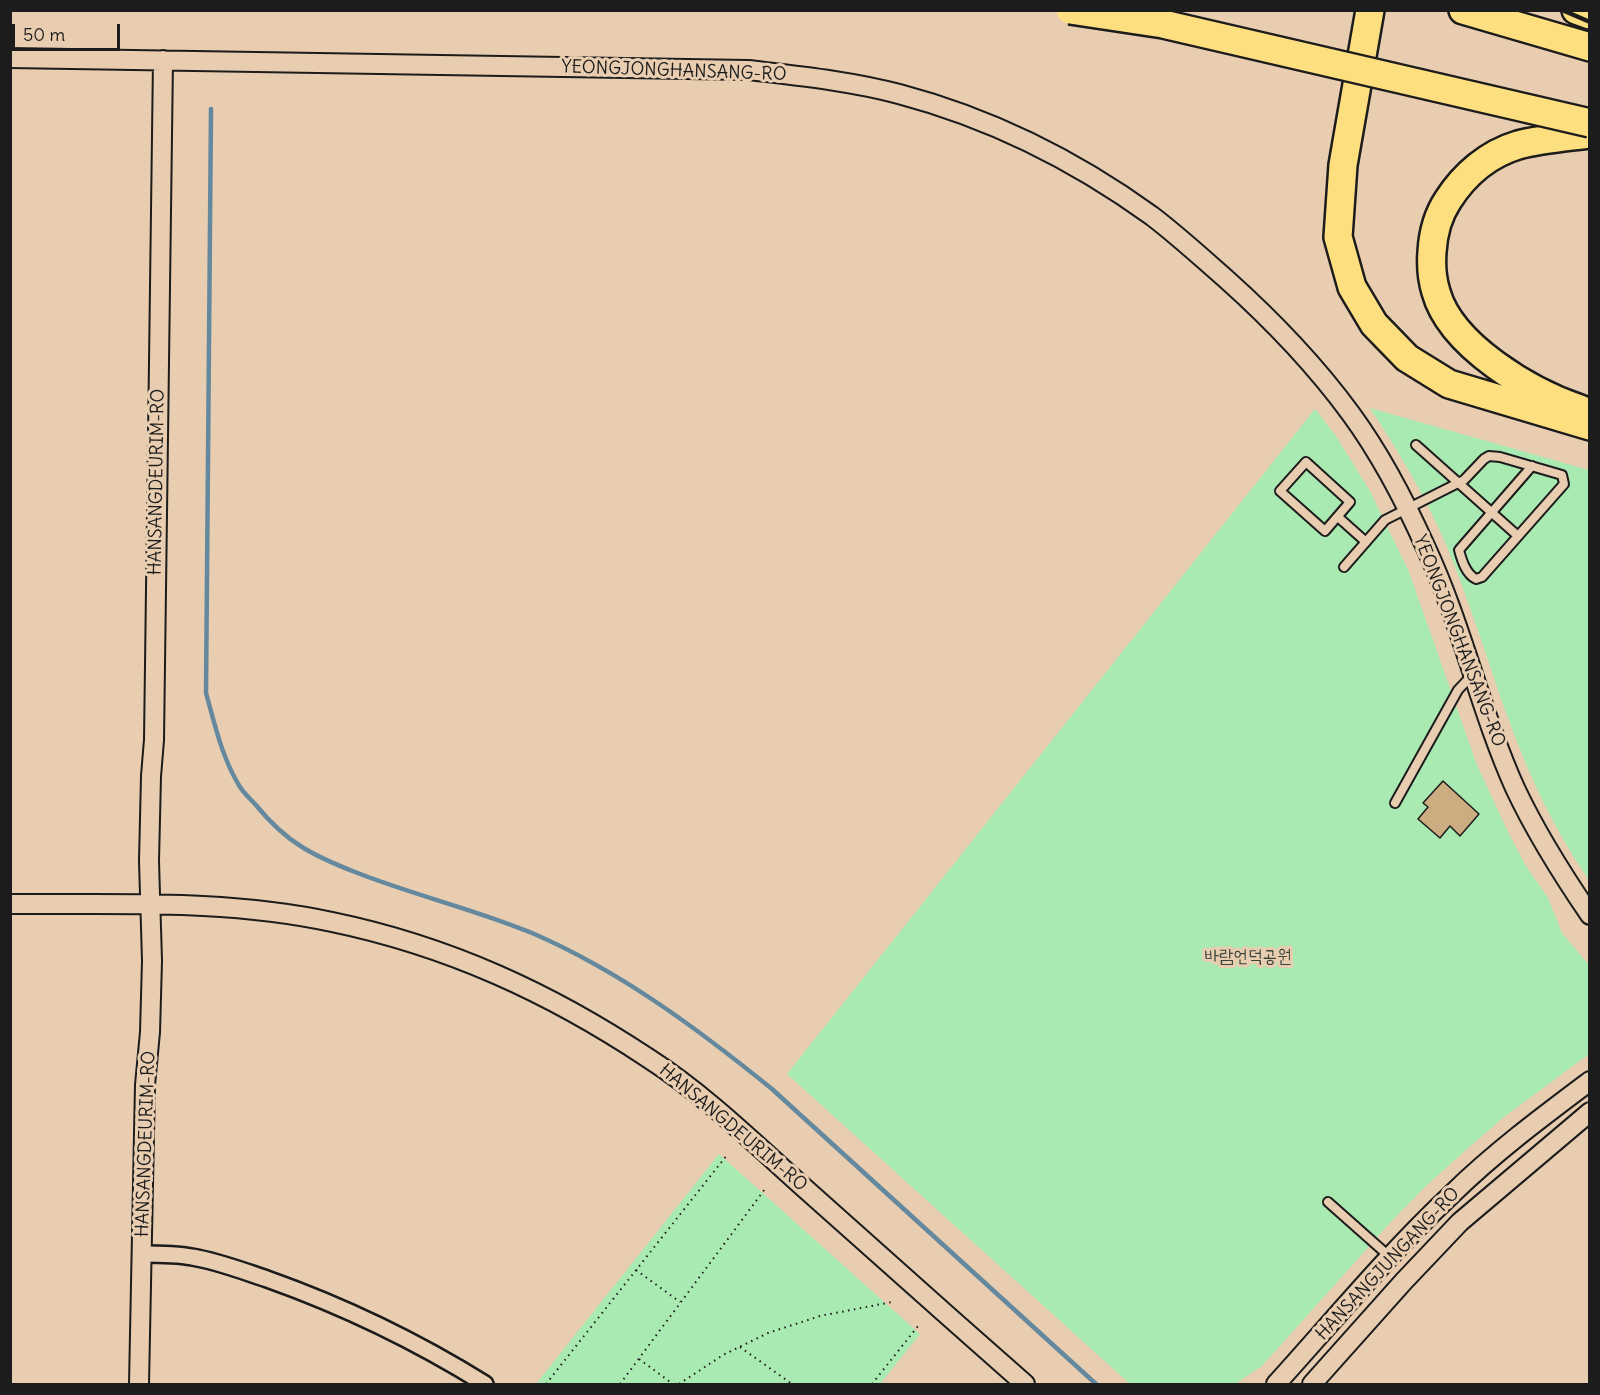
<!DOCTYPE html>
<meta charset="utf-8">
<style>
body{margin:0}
#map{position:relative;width:1600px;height:1395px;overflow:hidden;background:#e9cdb0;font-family:Delius,sans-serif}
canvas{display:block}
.frame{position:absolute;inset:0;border:12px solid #1c1c1c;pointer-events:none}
.scale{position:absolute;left:12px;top:24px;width:108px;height:27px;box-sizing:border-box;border:3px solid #1c1c1c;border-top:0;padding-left:8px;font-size:18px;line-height:21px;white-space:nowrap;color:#1c1c1c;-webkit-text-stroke:4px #e9cdb0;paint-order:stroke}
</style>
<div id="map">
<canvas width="1600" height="1395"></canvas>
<div class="frame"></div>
<div class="scale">50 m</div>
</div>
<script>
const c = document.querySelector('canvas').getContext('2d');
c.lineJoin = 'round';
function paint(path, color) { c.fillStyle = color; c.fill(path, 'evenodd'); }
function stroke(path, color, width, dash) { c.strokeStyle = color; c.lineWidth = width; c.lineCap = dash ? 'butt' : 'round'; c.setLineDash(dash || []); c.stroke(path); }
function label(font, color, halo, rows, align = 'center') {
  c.font = font + ' Delius,"Poor Story",sans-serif'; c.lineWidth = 6; c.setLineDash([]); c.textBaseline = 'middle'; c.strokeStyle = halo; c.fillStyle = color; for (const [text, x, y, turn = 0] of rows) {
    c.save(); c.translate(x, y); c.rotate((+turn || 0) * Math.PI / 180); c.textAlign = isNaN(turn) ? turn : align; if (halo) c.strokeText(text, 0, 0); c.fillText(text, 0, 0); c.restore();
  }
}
const green = new Path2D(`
 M1370,408L1589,470V880C1562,841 1539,797 1521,752C1494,685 1475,614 1447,547C1427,499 1399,452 1370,408Z
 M1315,409L1336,436L1370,491L1409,572L1477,765L1509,834L1526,866L1548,898L1562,933L1589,965V1054L1504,1117L1467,1149L1425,1187L1389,1224L1262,1366L1235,1384H1130L787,1074Z
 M719,1154L920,1334L880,1384H536Z`);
const stream = new Path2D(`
 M211,109L206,693C215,725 222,758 240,787C244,793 250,799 255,804C268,820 284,836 302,847C318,857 337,865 355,872C413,895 474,909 532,933C620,971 698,1029 772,1089L1096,1384`);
const building = new Path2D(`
 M1443,781L1479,814L1460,836L1450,826L1440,838L1418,819L1428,807L1423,803Z`);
const path = new Path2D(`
 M636,1270L680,1302
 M740,1347L792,1384
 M639,1359L673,1384
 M546,1384L727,1155
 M620,1384L765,1189
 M679,1384L723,1355L768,1333L820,1316L892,1302
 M872,1384L918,1326`);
const service = new Path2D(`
 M1416,445L1518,536
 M1306,462L1350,502L1325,531L1280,491Z
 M1338,517L1366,542
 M1344,567L1385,520L1464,480L1484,459L1489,456L1500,457L1562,475L1564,484L1482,577L1476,579C1466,574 1462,561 1459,550L1532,466
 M1395,803L1458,690L1473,674
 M1328,1202L1390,1257`);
const minor = new Path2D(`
 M142,1254C159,1254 176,1254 192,1257C217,1261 243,1271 267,1279C343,1306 416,1341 485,1384`);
const tertiary = new Path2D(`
 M10,58L748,70C799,76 850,81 899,94C990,118 1076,161 1152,216C1177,235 1201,257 1225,278C1272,320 1313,362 1351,414C1381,455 1405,501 1426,548C1462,625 1480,710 1515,788C1536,833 1562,874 1590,915
 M10,904C118,905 226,899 332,922C448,946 550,993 648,1058C704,1094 752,1141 801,1185C876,1252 950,1318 1025,1384
 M139,1384L145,1085L150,1032L152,961L149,861L151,776L154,740L163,60
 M1276,1384C1334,1320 1389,1253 1452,1194C1495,1152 1542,1117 1590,1081
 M1312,1384L1404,1281L1460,1222L1590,1112`);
const motorway = new Path2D(`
 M1370,10L1343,165L1338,237L1352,287L1374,324L1407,358L1449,384L1590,426
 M1463,10L1590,47
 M1576,10L1590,15
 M1580,409C1530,392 1451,346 1436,292C1432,279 1431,265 1432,252C1433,234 1438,215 1448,200C1464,175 1488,154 1518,145C1540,139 1566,137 1590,134`);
const rail = new Path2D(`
 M1562,10L1590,22`);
const motorwayBridge = new Path2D(`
 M1070,10L1163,24L1590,123`);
const streetNames = [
 ["YEONGJONGHANSANG-RO",674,71,2],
 ["HANSANGDEURIM-RO",157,482,-89],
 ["YEONGJONGHANSANG-RO",1459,641,69],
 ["HANSANGDEURIM-RO",733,1128,40],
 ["HANSANGDEURIM-RO",146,1144,-88],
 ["HANSANGJUNGANG-RO",1388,1264,-47]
];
const parkNames = [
 ["바람언덕공원",1248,957]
];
paint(green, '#a9e9b2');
stroke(stream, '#64899e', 4.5);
paint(building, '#ccac81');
stroke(building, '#1c1c1c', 1.5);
stroke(service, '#1c1c1c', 12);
stroke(minor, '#1c1c1c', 20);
stroke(tertiary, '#1c1c1c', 22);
stroke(motorway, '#1c1c1c', 32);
stroke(path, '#1c1c1c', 2, [1.5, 4.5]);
stroke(service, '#e9cdb0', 8);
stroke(minor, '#e9cdb0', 15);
stroke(tertiary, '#e9cdb0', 18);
stroke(motorway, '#fedf80', 27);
stroke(rail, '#1c1c1c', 4.5);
stroke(motorwayBridge, '#1c1c1c', 32, []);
stroke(motorwayBridge, '#fedf80', 27);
label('18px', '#1c1c1c', '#e9cdb0', streetNames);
label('18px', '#38453a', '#e9cdb0', parkNames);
</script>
